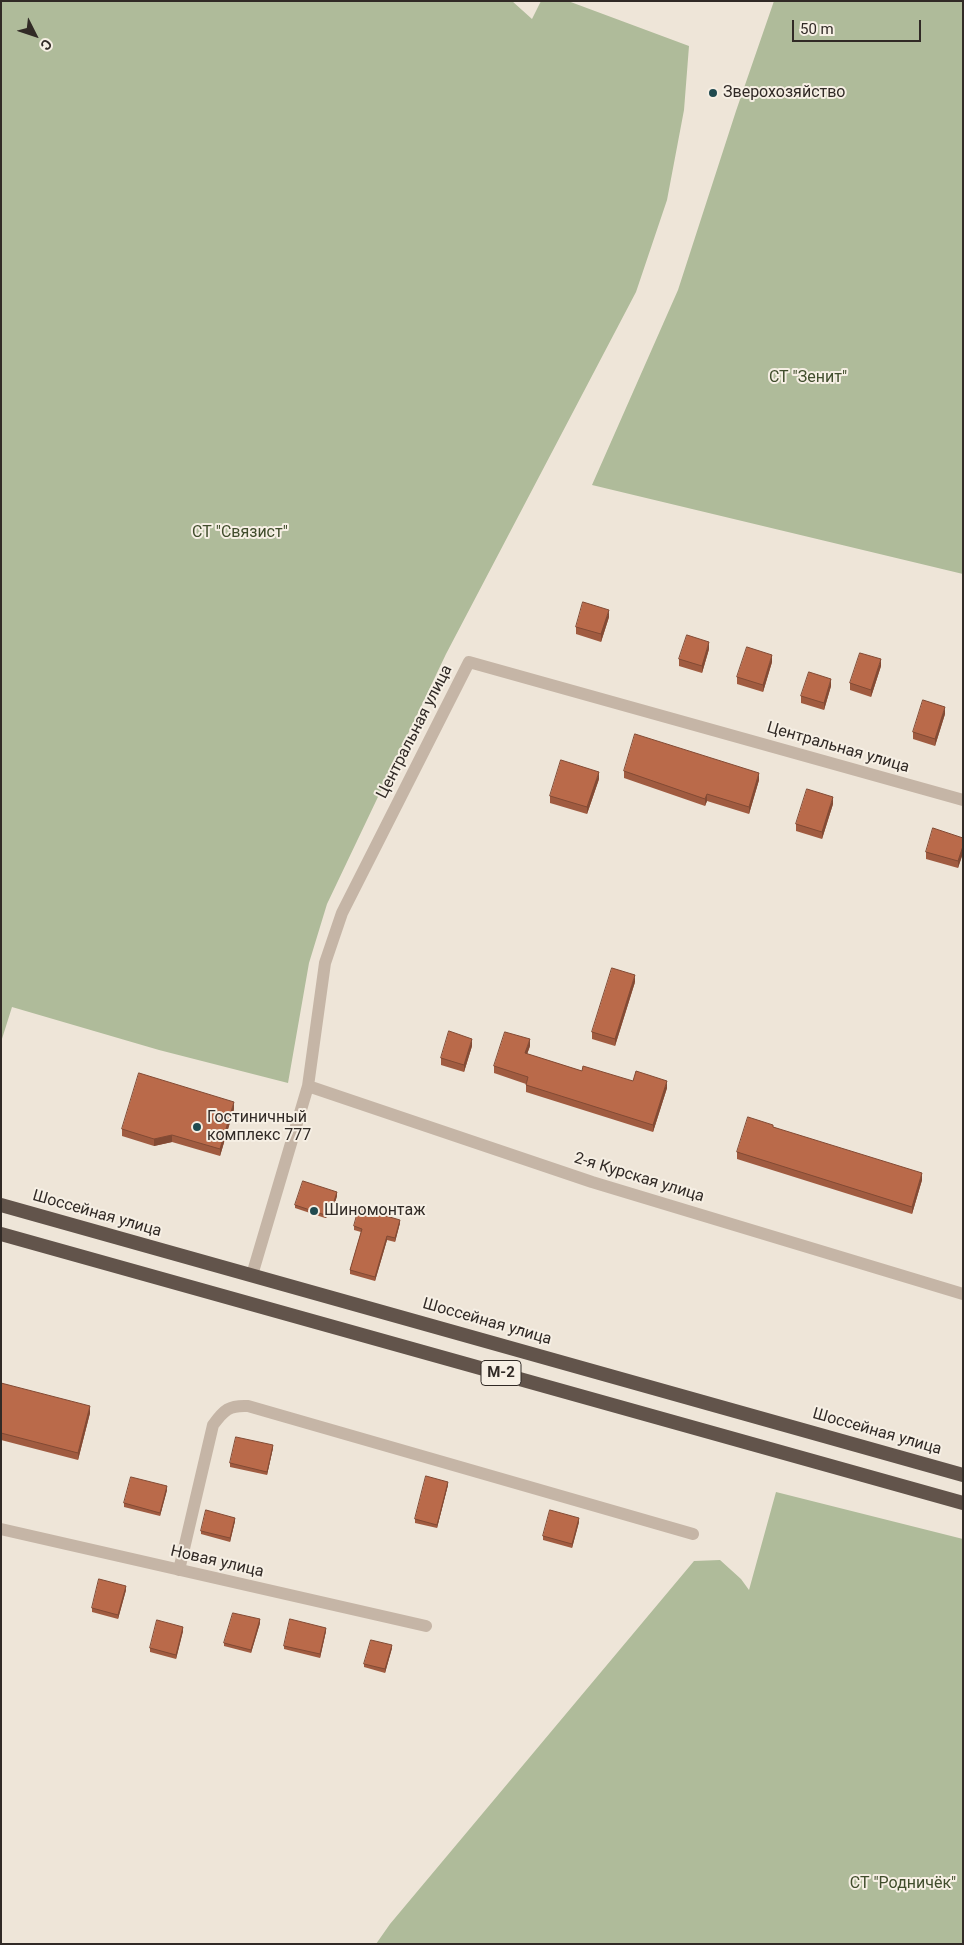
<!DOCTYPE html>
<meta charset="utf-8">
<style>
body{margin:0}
#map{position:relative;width:964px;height:1945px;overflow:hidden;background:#eee5d8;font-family:Roboto,sans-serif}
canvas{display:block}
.frame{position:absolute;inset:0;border:2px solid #312a26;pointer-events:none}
.north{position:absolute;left:10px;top:10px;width:50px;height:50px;-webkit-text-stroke:4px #f6efe4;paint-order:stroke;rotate:131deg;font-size:14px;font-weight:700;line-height:20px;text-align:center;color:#312a26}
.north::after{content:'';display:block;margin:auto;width:18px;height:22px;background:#312a26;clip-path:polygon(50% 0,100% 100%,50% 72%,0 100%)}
.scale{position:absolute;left:792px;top:20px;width:129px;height:22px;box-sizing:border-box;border:2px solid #312a26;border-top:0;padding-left:6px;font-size:15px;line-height:18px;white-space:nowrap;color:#312a26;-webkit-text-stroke:4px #f6efe4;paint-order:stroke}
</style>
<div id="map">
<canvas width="964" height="1945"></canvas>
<div class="frame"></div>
<div class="north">С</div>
<div class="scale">50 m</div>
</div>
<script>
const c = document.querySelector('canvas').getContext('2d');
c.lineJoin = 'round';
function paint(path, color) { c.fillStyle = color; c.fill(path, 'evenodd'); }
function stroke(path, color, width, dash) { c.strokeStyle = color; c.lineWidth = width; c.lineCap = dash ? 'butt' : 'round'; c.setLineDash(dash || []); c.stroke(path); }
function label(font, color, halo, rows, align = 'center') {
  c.font = font + ' Roboto,sans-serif'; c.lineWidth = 4; c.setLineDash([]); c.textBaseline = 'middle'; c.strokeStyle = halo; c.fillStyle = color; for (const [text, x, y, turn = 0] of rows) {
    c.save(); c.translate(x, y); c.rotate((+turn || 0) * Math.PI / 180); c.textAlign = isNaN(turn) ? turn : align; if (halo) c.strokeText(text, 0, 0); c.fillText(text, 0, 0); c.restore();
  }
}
const green = new Path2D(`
 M1,1H512L532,19L541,1H568L689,46L684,110L667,200L636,292L446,654L327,904L309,963L288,1083L159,1050L12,1007L1,1042Z
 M774,1H963V574L592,485L678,290L736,111Z
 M776,1492L963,1539V1944H376L390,1924L694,1561L720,1560L741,1579L749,1590Z`);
const minor = new Path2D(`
 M308,1086L592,1182L963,1294
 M252,1275L308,1086L325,963L342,913L469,662L963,800
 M1,1529L426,1626
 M179,1570L213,1425C224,1410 229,1405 248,1406L693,1534`);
const trunk = new Path2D(`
 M1,1205L963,1475
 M1,1234L963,1503`);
const wall = new Path2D(`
 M609,617L601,642L576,634V627Z
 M709,649L702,673L679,666V659Z
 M772,662L763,692L737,684V677Z
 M881,666L871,697L850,690V683Z
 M831,686L824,710L801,703V696Z
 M945,714L935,746L913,739V732Z
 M624,771L759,780L749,814L707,801L705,806L624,778Z
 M599,779L587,814L550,803V796Z
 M833,804L822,839L796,831V824Z
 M963,838V853L958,868L926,859V852Z
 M635,982L615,1046L592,1039V1032Z
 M472,1046L464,1072L441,1065V1058Z
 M530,1046L527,1054L582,1071L667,1088L653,1132L526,1092V1084L494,1073V1066Z
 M234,1109L220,1156L172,1142L154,1146L122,1136V1129Z
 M773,1127L922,1180L912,1214L737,1159V1152Z
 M337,1196L331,1215L325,1218L295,1208V1205Z
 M400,1223L395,1242L387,1240L375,1281L350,1274V1270L361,1232L354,1230V1226Z
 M1,1383L90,1413L78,1460L1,1440Z
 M273,1448L267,1475L230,1467V1463Z
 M448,1485L437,1528L415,1523V1519Z
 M167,1490L160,1516L124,1507V1503Z
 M235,1521L230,1542L201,1534V1531Z
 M579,1522L572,1548L543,1540V1536Z
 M126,1590L118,1619L92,1612V1608Z
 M260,1623L251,1653L224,1646V1643Z
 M183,1631L176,1659L150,1652V1648Z
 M326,1631L320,1658L284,1649V1646Z
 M392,1648L385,1673L364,1667V1664Z`);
const shadedWall = new Path2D(`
 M609,610V617L601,642V634Z
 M709,642V649L702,673V666Z
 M772,655V662L763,692V685Z
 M881,659V666L871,697V690Z
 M831,679V686L824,710V703Z
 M945,707V714L935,746V739Z
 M599,772V779L587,814V807Z
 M759,773V780L749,814V807Z
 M707,794V801L705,806V799Z
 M833,797V804L822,839V832Z
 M963,846V853L958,868V861Z
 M635,975V982L615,1046V1039Z
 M472,1039V1046L464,1072V1065Z
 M530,1039V1046L525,1060V1053Z
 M667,1081V1088L653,1132V1125Z
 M234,1102V1109L220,1156V1149Z
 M172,1135V1142L154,1146V1139Z
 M922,1173V1180L912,1214V1207Z
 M337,1192V1196L331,1215L325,1218V1215Z
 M400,1220V1223L395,1242V1238Z
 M387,1236V1240L375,1281V1277Z
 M90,1406V1413L78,1460V1453Z
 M273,1445V1448L267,1475V1472Z
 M448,1482V1485L437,1528V1525Z
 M167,1486V1490L160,1516V1513Z
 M235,1518V1521L230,1542V1538Z
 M579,1518V1522L572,1548V1544Z
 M126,1586V1590L118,1619V1615Z
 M260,1619V1623L251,1653V1650Z
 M183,1627V1631L176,1659V1655Z
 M326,1628V1631L320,1658V1654Z
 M392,1645V1648L385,1673V1669Z`);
const building = new Path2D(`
 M583,602L609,610L601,634L576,627Z
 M687,635L709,642L702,666L679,659Z
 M747,647L772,655L763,685L737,677Z
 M860,653L881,659L871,690L850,683Z
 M809,672L831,679L824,703L801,696Z
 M923,700L945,707L935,739L913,732Z
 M635,734L759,773L749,807L707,794L705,799L624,771Z
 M561,760L599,772L587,807L550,796Z
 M807,789L833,797L822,832L796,824Z
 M933,828L963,838V846L958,861L926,852Z
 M612,968L635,975L615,1039L592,1032Z
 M449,1031L472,1039L464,1065L441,1058Z
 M505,1032L530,1039L525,1053L582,1071L583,1066L633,1081L636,1071L667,1081L653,1125L526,1085L528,1077L494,1066Z
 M139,1073L234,1102L220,1149L172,1135L154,1139L122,1129Z
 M748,1117L773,1125V1127L922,1173L912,1207L737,1152Z
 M303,1181L337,1192L331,1211L325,1215L295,1205Z
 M359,1208L400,1220L395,1238L387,1236L375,1277L350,1270L362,1229L354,1226Z
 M1,1383L90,1406L78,1453L1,1433Z
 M236,1437L273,1445L267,1472L230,1463Z
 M426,1476L448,1482L437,1525L415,1519Z
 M131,1477L167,1486L160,1513L124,1503Z
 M206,1510L235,1518L230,1538L201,1531Z
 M550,1510L579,1518L572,1544L543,1536Z
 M99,1579L126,1586L118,1615L92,1608Z
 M233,1613L260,1619L251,1650L224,1643Z
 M290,1619L326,1628L320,1654L284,1646Z
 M157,1620L183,1627L176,1655L150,1648Z
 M371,1640L392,1645L385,1669L364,1664Z`);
const markers = [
 [713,93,5,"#204a4f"],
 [197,1127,5,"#204a4f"],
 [314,1211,5,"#204a4f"]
];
const shields = [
 [501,1373,40]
];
const shieldNames = [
 ["М-2",501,1373]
];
const poiNames = [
 ["Зверохозяйство",723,93],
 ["Гостиничный",207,1118],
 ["комплекс 777",207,1136],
 ["Шиномонтаж",324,1211]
];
const parkNames = [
 ["СТ \"Зенит\"",808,378],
 ["СТ \"Связист\"",240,533],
 ["СТ \"Родничёк\"",903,1884]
];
const streetNames = [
 ["Центральная улица",415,732,-63],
 ["Центральная улица",838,748,16],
 ["2-я Курская улица",639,1178,17],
 ["Шоссейная улица",97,1214,16],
 ["Шоссейная улица",487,1322,16],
 ["Шоссейная улица",877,1432,16],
 ["Новая улица",217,1562,13]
];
paint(green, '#afbb9a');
stroke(minor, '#c5b5a6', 12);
stroke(trunk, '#62544b', 14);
paint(wall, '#a05b40');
paint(shadedWall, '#824a34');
paint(building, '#ba6a4a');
stroke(building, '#824a34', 1);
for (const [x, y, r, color] of markers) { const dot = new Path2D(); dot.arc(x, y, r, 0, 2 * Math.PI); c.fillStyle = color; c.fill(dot); stroke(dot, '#f6efe4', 2); }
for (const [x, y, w] of shields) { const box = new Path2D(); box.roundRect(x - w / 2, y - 12.5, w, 25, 4); c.fillStyle = '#f6efe4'; c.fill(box); stroke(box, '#312a26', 1); }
label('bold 15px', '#312a26', null, shieldNames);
label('16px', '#312a26', '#f6efe4', poiNames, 'left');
label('16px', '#404d2c', '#f6efe4', parkNames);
label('16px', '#312a26', '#f6efe4', streetNames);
</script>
